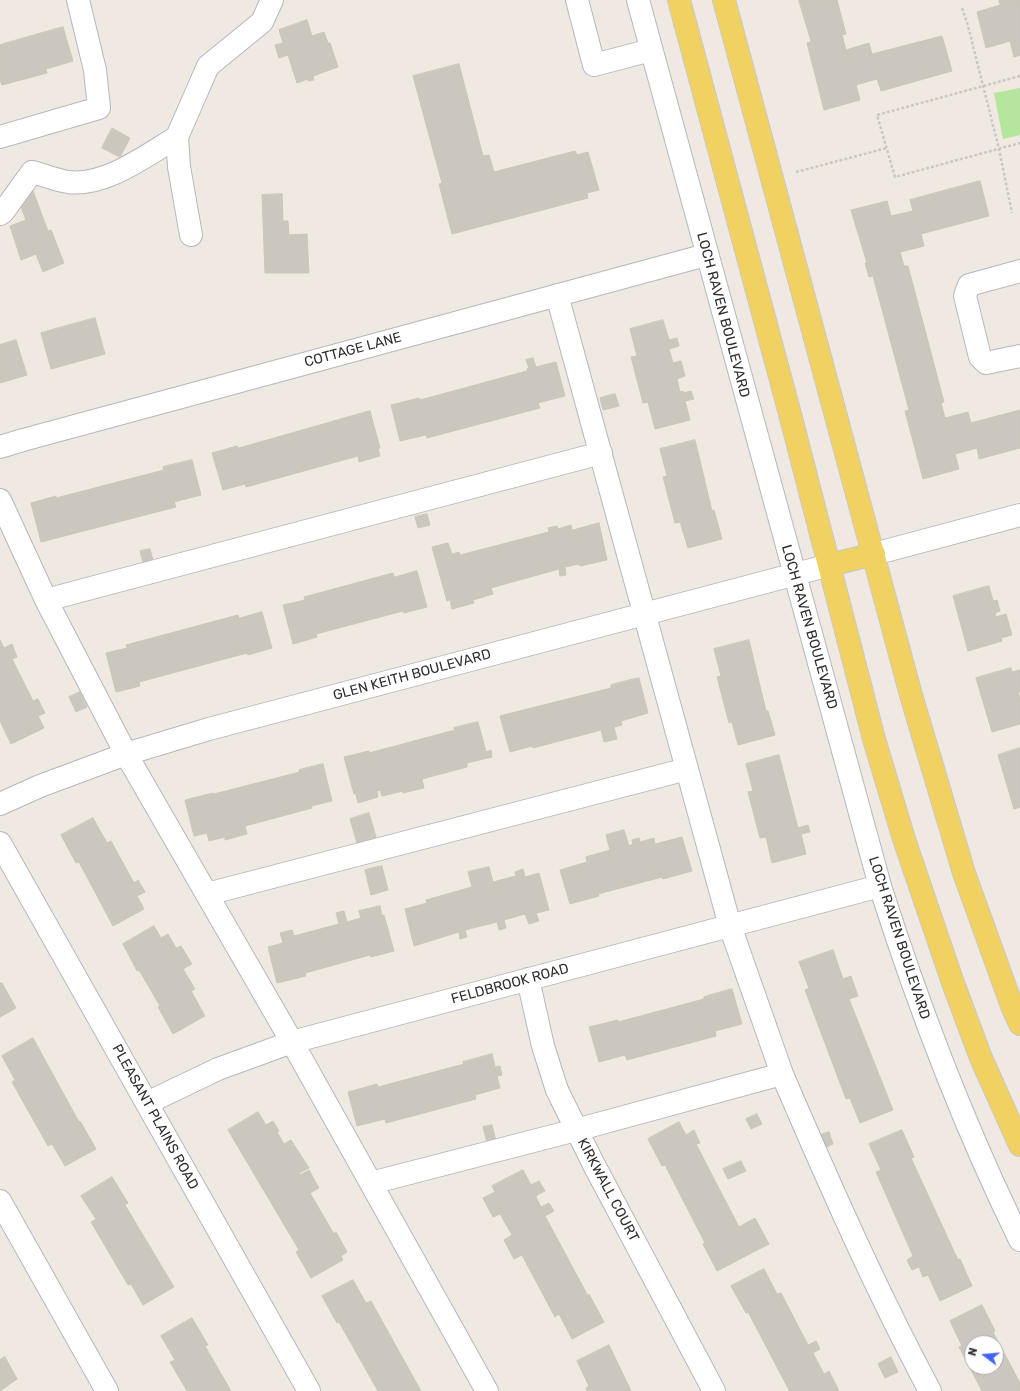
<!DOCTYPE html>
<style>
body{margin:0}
#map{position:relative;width:1020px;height:1391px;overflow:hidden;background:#efe9e1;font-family:Rubik,sans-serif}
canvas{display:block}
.north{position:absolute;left:964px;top:1335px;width:40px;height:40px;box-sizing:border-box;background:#fff;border:1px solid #ababab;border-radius:50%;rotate:286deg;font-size:11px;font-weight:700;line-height:16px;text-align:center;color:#2e2e2e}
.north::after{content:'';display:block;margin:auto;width:14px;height:18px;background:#4264fb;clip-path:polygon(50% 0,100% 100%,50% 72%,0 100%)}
</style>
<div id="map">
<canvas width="1020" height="1391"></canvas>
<div class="north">N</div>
</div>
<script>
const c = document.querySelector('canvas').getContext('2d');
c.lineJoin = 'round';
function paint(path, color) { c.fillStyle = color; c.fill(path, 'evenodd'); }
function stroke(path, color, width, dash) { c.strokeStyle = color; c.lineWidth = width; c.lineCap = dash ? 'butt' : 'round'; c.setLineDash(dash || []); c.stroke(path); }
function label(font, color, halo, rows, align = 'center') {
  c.font = font + ' Rubik,sans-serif'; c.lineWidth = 4; c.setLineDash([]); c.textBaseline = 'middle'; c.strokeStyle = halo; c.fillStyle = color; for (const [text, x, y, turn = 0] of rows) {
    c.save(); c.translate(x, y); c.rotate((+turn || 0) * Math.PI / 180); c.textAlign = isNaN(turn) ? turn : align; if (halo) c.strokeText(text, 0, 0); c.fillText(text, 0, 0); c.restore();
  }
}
const green = new Path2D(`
 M1020,88V135L1003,139L994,93Z`);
const building = new Path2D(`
 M799,0H837L846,34L842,35L846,50L869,43L872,54L942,36L952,71L881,91L877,79L856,85L860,100L824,110L807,43L811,42Z
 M999,0H1020V55L1014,57L1010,41L986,48L977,12L1000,5Z
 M307,20L312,36L324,32L328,43H330L338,67L313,76L314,80L308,81V79L297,83L288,55L279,58L275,45L283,43L279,30Z
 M63,27L73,61L46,69L47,73L2,85L0,80V45Z
 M459,64L483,156L489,155L494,172L575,151L577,155L588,152L599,190L587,193L588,198L452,234L439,184L442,183L413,76Z
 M112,128L130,138L120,157L102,148Z
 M980,181L989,216L921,234L924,246L900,252L904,266H908L944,402L941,403L945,418L968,412L971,423L1020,410V448L979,459L977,448L955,454L959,469L923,479L905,411L909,410L873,276L869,277L865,263H867L851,210L887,201L891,216L913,211L910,200Z
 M33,191L48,231L51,230L64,263L43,272L36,254L21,260L10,226L26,220L17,197Z
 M282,194L283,221H288L289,235L307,234L309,273H265L262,195Z
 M95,318L105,354L51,369L41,333Z
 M663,320L669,340L677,338L679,346L669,349L673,363L681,361L685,376L677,379L680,392L683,391V393L691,391L694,399L685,401L690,420L655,429L648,402L643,403L631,357L637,356L630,329Z
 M16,340L27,375L0,383V345Z
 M533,358L536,367L556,362L565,396L538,403L540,408L427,438L426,435L400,441L391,405L419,398L420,400L527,371V369L529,368L526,360Z
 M615,394L619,406L603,410L600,398Z
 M370,411L380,448L378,449L380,456L359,462L358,456L246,487L245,484L223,490L212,453L237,446L238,448Z
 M695,440L712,511L714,510L722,539L688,548L680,522L675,523L663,477L667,476L660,449Z
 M192,460L201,495L174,502L176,507L41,542L31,503L56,496V498L164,470L163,467Z
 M427,514L430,525L418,528L415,517Z
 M599,523L607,560L580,566L579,564L565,567L566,575L560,576L559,569L491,588L493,594L473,600L474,603L452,609L450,600L447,601L432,547L448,543L452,554L459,552L460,555L549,532L548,528L557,526L558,529L571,525L572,530Z
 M150,549L154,564L144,566L140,551Z
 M417,571L427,607L404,613L403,611L316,634L317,637L293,644L283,605L305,600L304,597L393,573L394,577Z
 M989,586L993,601L997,600L1000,611L995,613L996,617L1006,614L1012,635L1001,638L1002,641L968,651L953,596Z
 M262,612L272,648L248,655L247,653L139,682L140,686L116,692L106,653L127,648L126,645L238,615L239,618Z
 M0,640L4,648L12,644L17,657L12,659L33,701L38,699L45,713L38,716L44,728L11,744L0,721Z
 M749,640L766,711H768L775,735L738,745L732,722L729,723L717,677L721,676L714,649Z
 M1011,668L1012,672L1020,670V692H1018L1020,699V724L992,732L976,678Z
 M639,678L648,713L621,721L622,725L614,727L617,739L604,742L601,730L533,748L532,746L510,752L500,716L611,688V685Z
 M80,692L87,707L76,712L69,697Z
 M478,722L486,752L491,750L492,757L467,763V767L422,779L424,788L403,793V791L382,796L380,790L377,791L378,797L358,803L356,794H354L344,757L369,751V753L455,730L454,728Z
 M1020,748V807L1014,809L998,755Z
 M779,755L798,828L808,825L810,832L801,834L806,854L772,863L766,837L760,838L748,792L753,791L746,764Z
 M323,764L332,801L311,806L312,808L245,826L247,834L225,840V837L209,841L207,833L194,836L185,800L213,793L214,794L300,772L299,770Z
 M369,813L376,837L357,843L350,819Z
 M93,818L107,843L111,841L134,883L138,880L145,892L137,896L144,909L113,926L79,862L76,863L61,835Z
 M624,830L629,846L633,844L632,840L639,838L640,842L654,838L655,844L682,837L692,871L663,879L662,877L598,894L599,896L570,904L560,870L587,862L586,857L610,850L606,835Z
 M382,866L388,890L371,895L365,870Z
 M489,867L493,882L516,876L515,872L523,869L525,877L539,873L549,910L536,913L539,921L529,924L525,914L504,920L506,928L499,930L497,922L465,930L467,937L460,939L459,932L414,946L405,909L427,903L426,900L472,887L468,872Z
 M380,906L382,916L384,915L394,951L371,957L370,955L305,973L306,976L277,983L268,947L283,943L280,933L292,930L294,936L339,924L336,913L344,911L347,922L361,918L359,911Z
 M154,926L161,938L168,934L176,948L181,946L192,964L183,969L195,989L191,991L205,1016L173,1034L158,1007L160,1006L139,970L137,971L123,944Z
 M833,950L843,979L851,976L858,996L849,999L893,1110L860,1123L850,1098L846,1099L805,990L809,988L799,962Z
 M0,983H2L16,1008L0,1017Z
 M732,989L742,1024L715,1031L716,1036L627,1060L625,1055L599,1062L589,1027L618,1020V1022L704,999V997Z
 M33,1038L79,1122L80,1121L96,1149L65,1166L52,1144L48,1146L12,1082L15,1080L2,1056Z
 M492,1054L495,1067L500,1066L502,1075L497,1076L500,1088L475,1095L476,1099L386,1123L385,1119L357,1126L348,1092L377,1084L378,1087L464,1064L463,1062Z
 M258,1112L266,1125L273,1121L279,1131L277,1132L284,1144L291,1140L309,1168L299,1173L300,1175L309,1170L319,1188L310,1193L334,1234L336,1232L347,1252L341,1256L343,1260L311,1278L296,1252L299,1250L228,1130Z
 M757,1114L762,1124L751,1129L746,1119Z
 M679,1122L686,1135L694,1130L700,1143L696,1144L739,1227L755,1218L769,1244L717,1271L703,1244L705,1243L665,1165L662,1166L648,1139Z
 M492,1125L496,1141L487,1143L483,1127Z
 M902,1130L914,1157L911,1158L958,1260L960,1259L972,1286L940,1301L928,1275L923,1277L919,1267L912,1270L907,1260L913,1256L876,1172L881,1170L869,1144Z
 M829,1132L833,1144L824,1148L820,1135Z
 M741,1161L746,1171L728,1179L723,1169Z
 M523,1170L531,1185L539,1181L545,1191L537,1195L536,1197L541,1207L549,1203L554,1211L545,1216L588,1296L589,1294L604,1322L572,1339L559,1314L555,1317L522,1255L514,1259L504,1240L512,1235L500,1214L493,1217L483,1198L495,1192L492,1186Z
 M112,1177L128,1203L125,1205L174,1287L143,1305L131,1284L128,1285L91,1222L96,1219L81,1196Z
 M764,1269L777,1294L781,1293L808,1345L816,1341L820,1349L813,1353L824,1374L829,1371L839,1391H788L789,1390L748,1312L746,1313L731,1286Z
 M353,1280L366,1303L371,1301L421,1391H378L339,1322L337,1323L322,1296Z
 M982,1305L995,1331L993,1332L1020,1383V1391H982L959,1347L962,1346L950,1321ZM972,1343H996V1367H972Z
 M192,1318L208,1345L205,1346L231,1391H187L170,1362L175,1360L161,1336Z
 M609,1345L631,1391H587L586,1388L589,1386L577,1361Z
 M5,1357L17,1379L0,1391V1360Z
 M891,1357L898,1372L885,1378L878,1364Z`);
const path = new Path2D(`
 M962,8L967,22L999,149L1012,213
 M1020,76L877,115L895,177L1020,143
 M796,172L887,148`);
const minor = new Path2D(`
 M577,0L594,65L651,50
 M638,0L880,886C919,1008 964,1126 1020,1240
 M0,137L99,108L95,70L78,0
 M0,214L3,212L32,172C44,175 56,180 68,182C105,187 147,155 177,137
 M191,235L179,167L177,137L208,66L262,22L272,0
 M1020,271L969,285L965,296L980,357L986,363L1020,356
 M557,295L730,926L782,1074
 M0,447L23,440L706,255
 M0,500L46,600L126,754L292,1042L487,1391
 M874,554L1020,515
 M46,600L601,453
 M0,804L40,786L126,754L209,729L830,565
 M0,843L309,1391
 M207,894L687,769
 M528,979L543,1046L557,1090L593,1163L714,1391
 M147,1103L218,1069L292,1042L880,886
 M371,1183L576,1130L782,1074C828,1181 875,1288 930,1391
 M0,1201L107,1391`);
const major = new Path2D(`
 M679,0L790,414L874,739L904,839L953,983L981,1058L1020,1145
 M724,0L911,695L964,873L1012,1006L1020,1024
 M830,565L874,554`);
const streetNames = [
 ["LOCH RAVEN BOULEVARD",723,315,75],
 ["COTTAGE LANE",353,350,-15],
 ["LOCH RAVEN BOULEVARD",809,627,74],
 ["GLEN KEITH BOULEVARD",412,675,-15],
 ["LOCH RAVEN BOULEVARD",899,938,72],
 ["FELDBROOK ROAD",510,984,-15],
 ["PLEASANT PLAINS ROAD",155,1117,61],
 ["KIRKWALL COURT",608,1190,62]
];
paint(green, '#b6e59e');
paint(building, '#cbc7bf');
stroke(building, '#cbc5ba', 1);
stroke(minor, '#b4b7c1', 24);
stroke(major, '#c9c9c9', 24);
stroke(path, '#c9c9c9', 2.5, [3, 2]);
stroke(minor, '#fff', 22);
stroke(major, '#f2d163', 22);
label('14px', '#2e2e2e', '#fff', streetNames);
</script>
